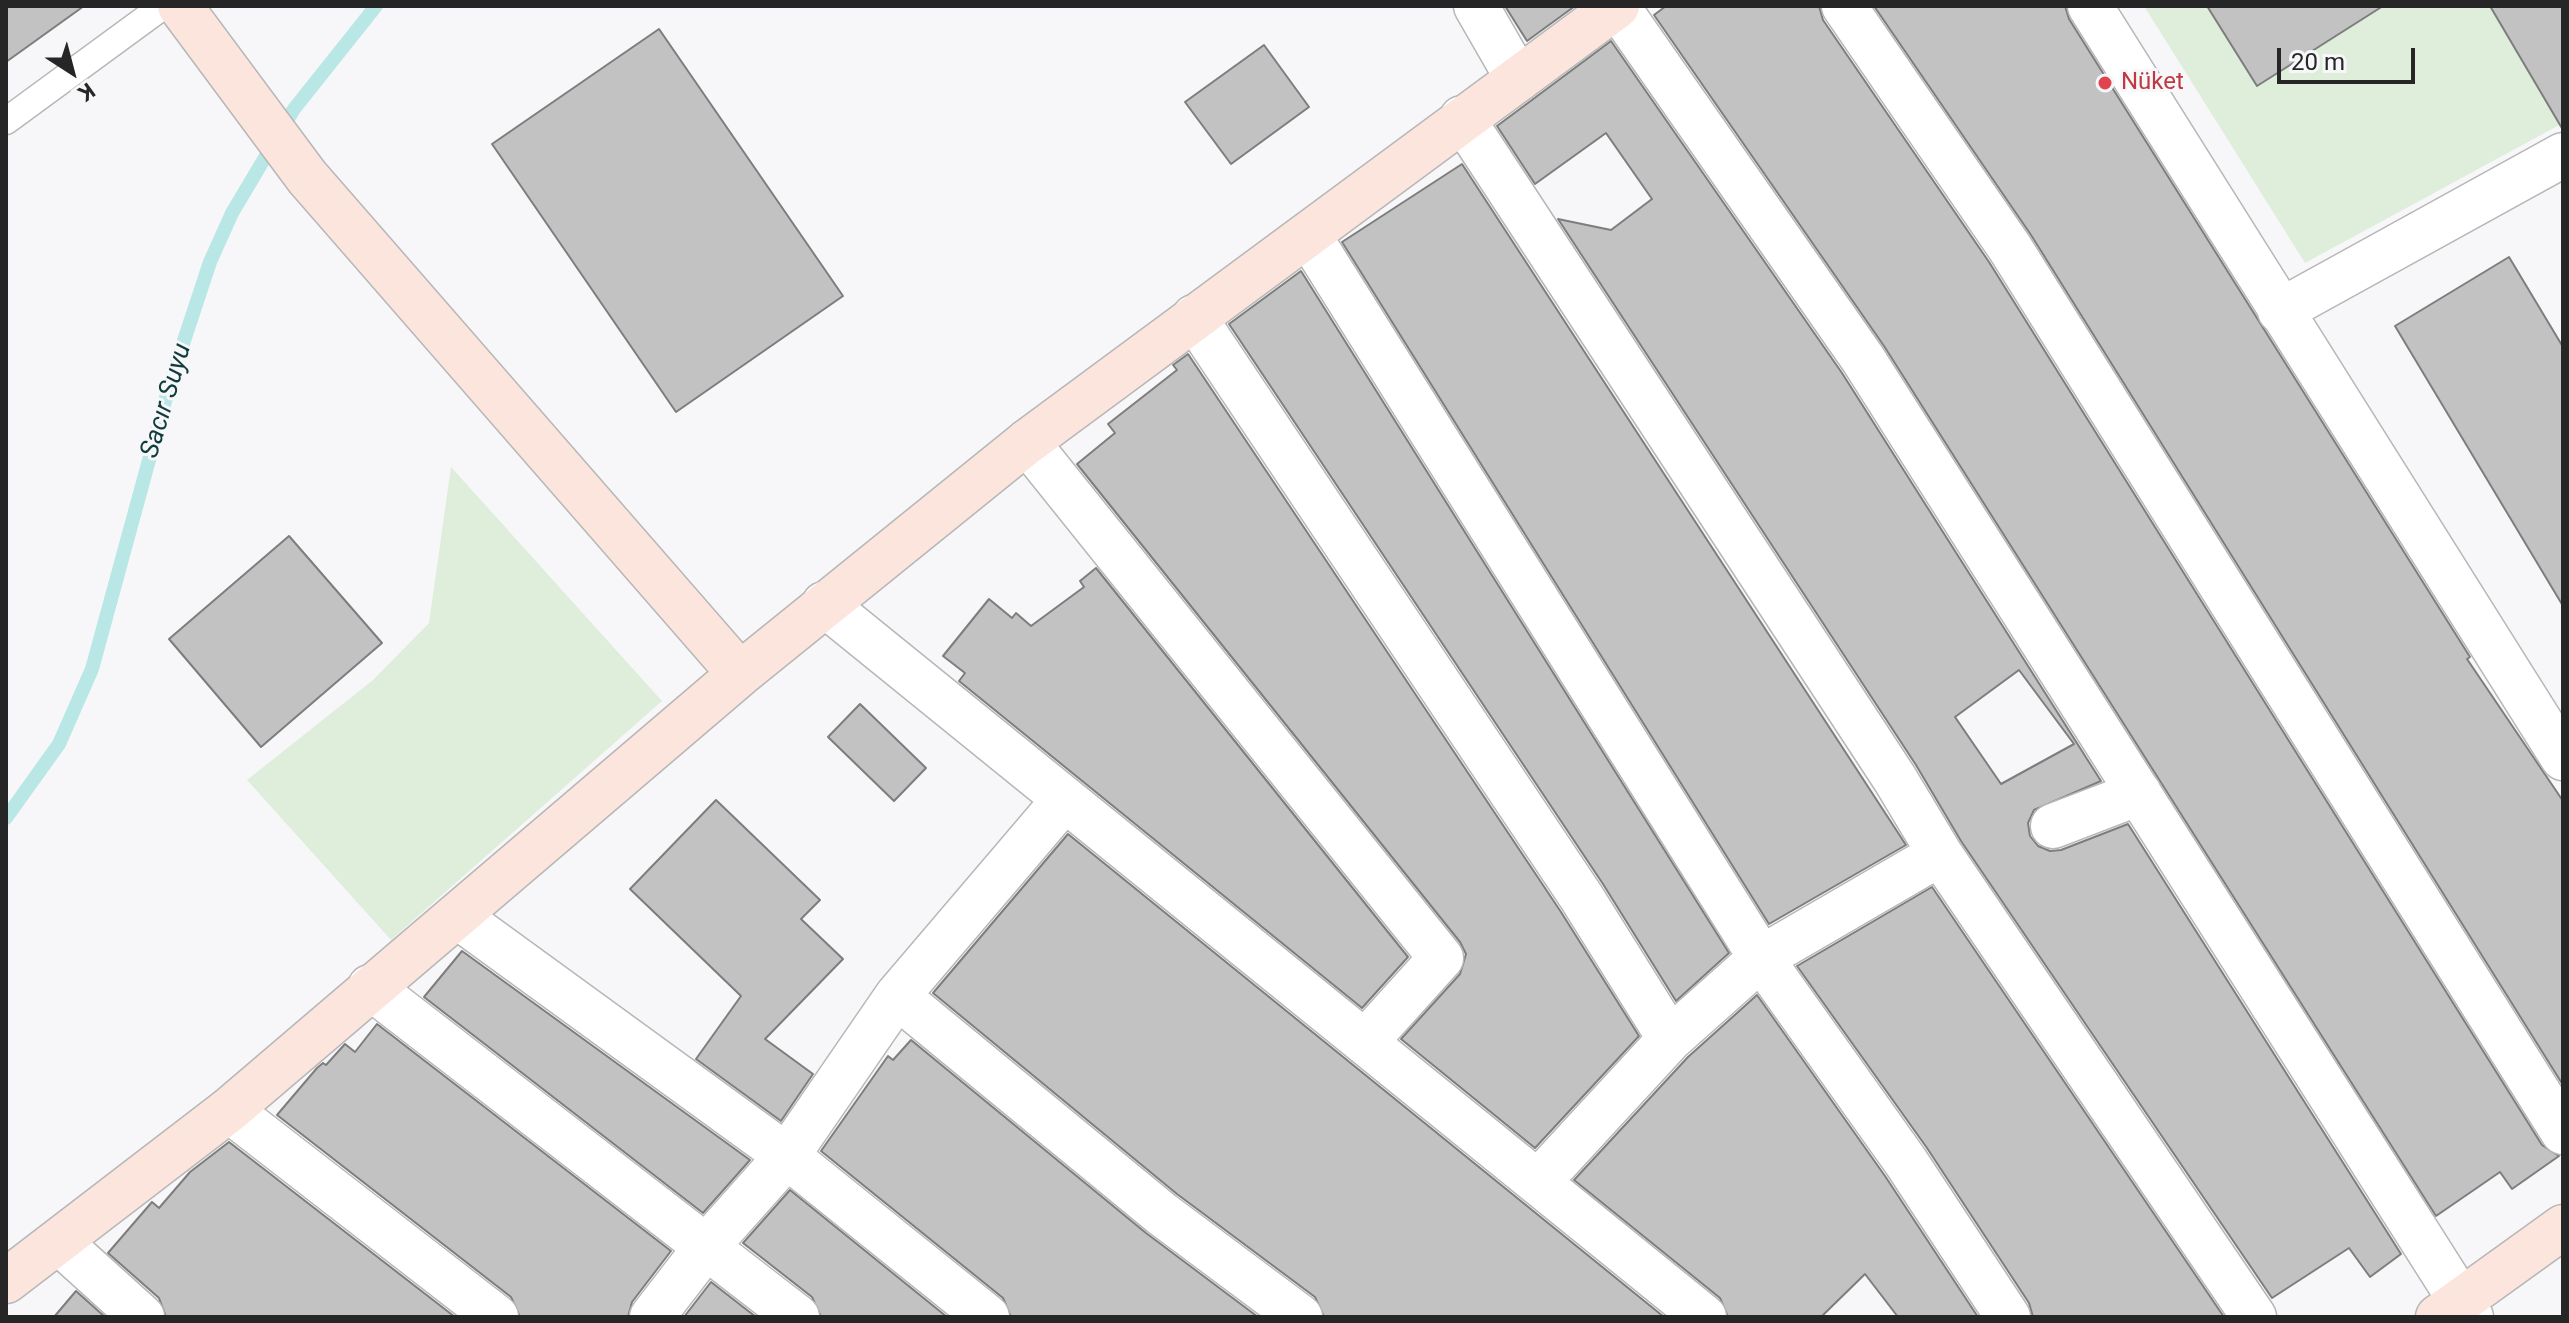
<!DOCTYPE html>
<meta charset="utf-8">
<style>
body{margin:0}
#map{position:relative;width:2569px;height:1323px;overflow:hidden;background:#f7f7f9;font-family:Roboto,sans-serif}
canvas{display:block}
.frame{position:absolute;inset:0;border:8px solid #262627;pointer-events:none}
.north{position:absolute;left:32px;top:32px;width:80px;height:80px;-webkit-text-stroke:6px #f7f7f9;paint-order:stroke;rotate:144deg;font-size:22px;font-weight:700;line-height:32px;text-align:center;color:#262627}
.north::after{content:'';display:block;margin:auto;width:28px;height:36px;background:#262627;clip-path:polygon(50% 0,100% 100%,50% 72%,0 100%)}
.scale{position:absolute;left:2277px;top:48px;width:138px;height:36px;box-sizing:border-box;border:4px solid #262627;border-top:0;padding-left:10px;font-size:24px;line-height:28px;white-space:nowrap;color:#262627;-webkit-text-stroke:6px #f7f7f9;paint-order:stroke}
</style>
<div id="map">
<canvas width="2569" height="1323"></canvas>
<div class="frame"></div>
<div class="north">K</div>
<div class="scale">20 m</div>
</div>
<script>
const c = document.querySelector('canvas').getContext('2d');
c.lineJoin = 'round';
function paint(path, color) { c.fillStyle = color; c.fill(path, 'evenodd'); }
function stroke(path, color, width, dash) { c.strokeStyle = color; c.lineWidth = width; c.lineCap = dash ? 'butt' : 'round'; c.setLineDash(dash || []); c.stroke(path); }
function label(font, color, halo, rows, align = 'center') {
  c.font = font + ' Roboto,sans-serif'; c.lineWidth = 6; c.setLineDash([]); c.textBaseline = 'middle'; c.strokeStyle = halo; c.fillStyle = color; for (const [text, x, y, turn = 0] of rows) {
    c.save(); c.translate(x, y); c.rotate((+turn || 0) * Math.PI / 180); c.textAlign = isNaN(turn) ? turn : align; if (halo) c.strokeText(text, 0, 0); c.fillText(text, 0, 0); c.restore();
  }
}
const green = new Path2D(`
 M2144,6H2563V123L2305,263Z
 M451,467L662,701L391,940L247,780L373,680L429,623Z`);
const stream = new Path2D(`
 M6,818L59,744L92,669L170,383L210,262L232,213L294,109L376,6`);
const building = new Path2D(`
 M6,6H84L6,62Z
 M1505,6H1575L1527,41Z
 M1666,6H1819L1823,20L1989,262L2542,1145L2559,1156L2512,1189L2500,1172L2436,1216L1884,346L1654,15Z
 M1874,6H2065L2069,19L2470,657L2467,659L2563,801V1085L2031,235Z
 M2207,6H2383L2257,86Z
 M2490,6H2563V130Z
 M659,29L843,296L676,412L492,144Z
 M1611,41L1842,373L2101,781L2034,810L2028,823L2030,836L2038,846L2050,851L2061,850L2128,824L2401,1254L2370,1277L2349,1248L2272,1298L1961,841L1916,765L1558,219L1611,230L1652,199L1606,133L1535,184L1497,126ZM2019,670L2074,744L2001,784L1955,717Z
 M1264,45L1309,107L1231,164L1185,102Z
 M1462,164L1906,845L1769,924L1342,242Z
 M2509,257L2563,347V606L2395,326Z
 M1301,271L1729,953L1676,1001L1603,884L1229,324Z
 M1188,354L1561,912L1639,1036L1535,1148L1401,1039L1460,974L1466,954L1460,942L1077,464L1115,433L1108,424L1177,370L1173,365Z
 M289,536L382,643L261,747L169,639Z
 M1096,568L1408,957L1362,1008L959,681L965,673L943,656L989,599L1012,618L1016,613L1031,626L1084,587L1080,581Z
 M860,704L926,768L894,801L828,737Z
 M716,800L820,900L801,919L843,959L765,1039L813,1074L781,1121L696,1059L741,996L630,889Z
 M1068,834L1664,1317H1324L1315,1297L1177,1194L933,993Z
 M1932,887L2224,1317H2033L2029,1303L1927,1148L1797,966Z
 M462,951L750,1160L703,1213L424,997Z
 M1757,995L1885,1176L1978,1317H1898L1865,1274L1821,1317H1728L1720,1298L1574,1180L1688,1057Z
 M377,1024L671,1251L632,1302L628,1317H520L511,1297L277,1115L317,1068L323,1063L326,1065L345,1044L355,1052Z
 M911,1040L1146,1233L1258,1317H1011L1003,1298L821,1151L888,1056L893,1060Z
 M229,1142L455,1317H166L159,1298L108,1253L152,1202L159,1208L190,1172Z
 M790,1190L947,1317H821L812,1297L743,1243Z
 M711,1282L756,1317H684Z
 M76,1291L105,1317H54Z`);
const lane = new Path2D(`
 M6,121L163,6`);
const street = new Path2D(`
 M1476,6L1518,79
 M1617,6L1863,359L2471,1317
 M1844,6L2010,248L2563,1132
 M2090,6L2563,758
 M1462,118L1895,779L1940,854L2254,1317
 M1309,236L1761,958L1906,1162L2008,1317
 M2280,311L2563,155
 M1194,317L1582,898L1670,1039
 M1027,442L1441,958L1366,1041
 M824,604L1704,1317
 M2053,826L2139,793
 M457,916L787,1156L987,1317
 M370,987L797,1317
 M897,996L1064,800
 M229,1110L496,1317
 M1539,1181L1670,1039L1761,958L1940,854
 M59,1242L142,1317
 M652,1317L706,1247L787,1156L897,996L1162,1214L1300,1317`);
const secondary = new Path2D(`
 M180,6L307,177L740,674
 M6,1281L229,1110L740,674L1027,442L1617,6
 M2438,1317L2563,1227`);
const markers = [
 [2105,83,8,"#e0444e"]
];
const healthNames = [
 ["Nüket",2121,83]
];
const waterNames = [
 ["Sacır Suyu",167,401,-73]
];
paint(green, '#deeedb');
stroke(stream, '#b9e7e6', 14);
paint(building, '#c2c2c3');
stroke(building, '#7d7d7e', 2);
stroke(lane, '#b7b7b8', 29);
stroke(street, '#b7b7b8', 47);
stroke(secondary, '#b7b7b8', 47);
stroke(lane, '#fff', 26);
stroke(street, '#fff', 44);
stroke(secondary, '#fbe5dc', 44);
for (const [x, y, r, color] of markers) { const dot = new Path2D(); dot.arc(x, y, r, 0, 2 * Math.PI); c.fillStyle = color; c.fill(dot); stroke(dot, '#f7f7f9', 3); }
label('24px', '#be3a42', '#f7f7f9', healthNames, 'left');
label('italic 26px', '#113c3d', '#f7f7f9', waterNames);
</script>
